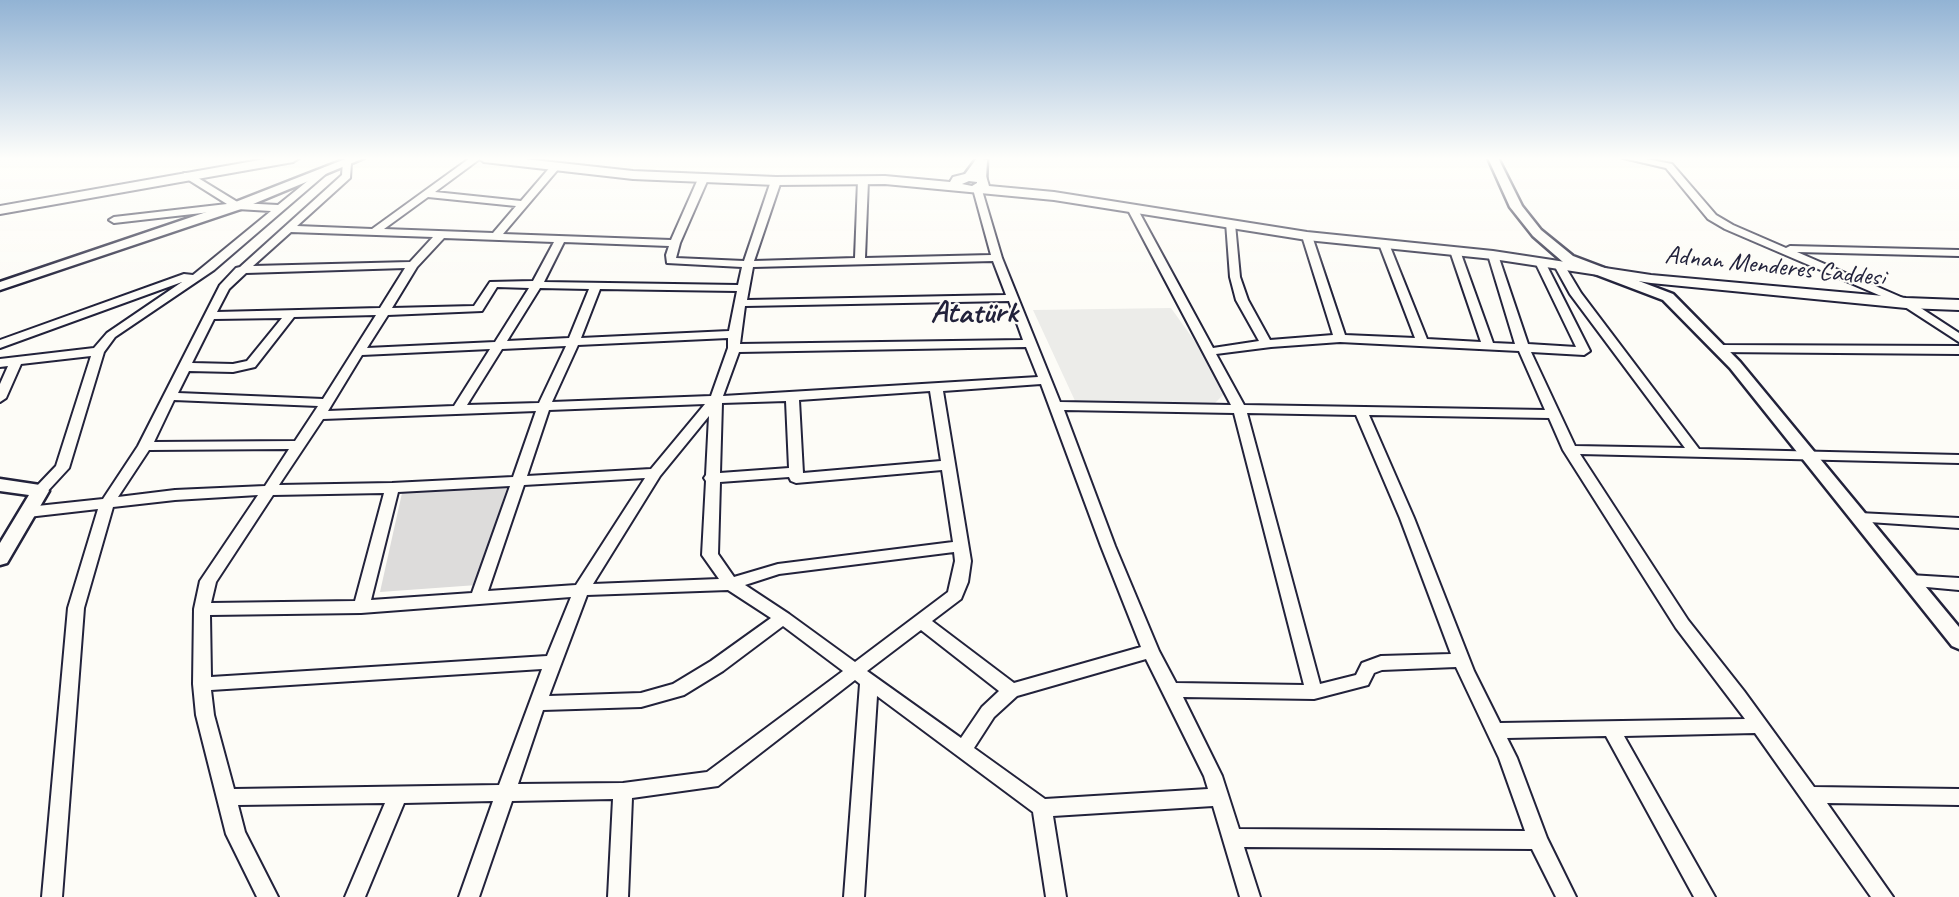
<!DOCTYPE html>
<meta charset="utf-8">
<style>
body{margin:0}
canvas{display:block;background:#fdfcf7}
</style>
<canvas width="1959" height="897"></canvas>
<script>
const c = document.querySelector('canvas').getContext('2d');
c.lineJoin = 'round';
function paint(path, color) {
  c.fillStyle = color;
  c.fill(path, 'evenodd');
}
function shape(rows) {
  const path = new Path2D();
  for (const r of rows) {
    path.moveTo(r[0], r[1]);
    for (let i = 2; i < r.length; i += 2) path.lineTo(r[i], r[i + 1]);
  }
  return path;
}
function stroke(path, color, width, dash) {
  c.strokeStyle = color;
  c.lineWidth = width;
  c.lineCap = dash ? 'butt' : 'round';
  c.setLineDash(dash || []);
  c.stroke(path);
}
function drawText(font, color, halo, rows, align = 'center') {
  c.font = font + ' Caveat,sans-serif';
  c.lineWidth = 4.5;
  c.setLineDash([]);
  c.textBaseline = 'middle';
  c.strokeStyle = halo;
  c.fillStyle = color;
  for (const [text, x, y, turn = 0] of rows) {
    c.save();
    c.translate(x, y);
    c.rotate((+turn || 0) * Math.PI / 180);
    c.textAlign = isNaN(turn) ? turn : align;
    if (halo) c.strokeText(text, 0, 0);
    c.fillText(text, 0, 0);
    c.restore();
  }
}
const built = shape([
 [1171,308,1229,389,1215,403,1076,403,1033,310]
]);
const green = shape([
 [507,487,477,585,380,592,402,493]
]);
const minor = shape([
 [470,158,481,158,435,192,521,201,552,165,560,167,503,234,671,240,698,179,706,177,708,179,680,243,676,258,744,261,771,181,776,178,781,181,754,261,855,258,858,180,863,177,868,180,865,258,991,255,973,189,981,187,1002,258,1060,402,1231,405,1128,210,1130,208,1138,210,1213,348,1259,341,1236,300,1230,277,1226,222,1234,222,1235,224,1240,277,1248,300,1270,340,1333,335,1302,236,1307,233,1312,236,1345,335,1415,338,1379,244,1384,241,1389,244,1427,339,1481,342,1450,251,1455,248,1460,251,1493,343,1515,344,1488,255,1493,252,1498,255,1528,344,1576,347,1535,262,1540,259,1545,262,1590,351,1584,355,1531,352,1575,446,1685,448,1570,294,1554,265,1555,263,1563,263,1581,293,1699,449,1959,455,1959,463,1580,454,1688,620,1744,691,1814,787,1959,789,1959,805,1827,803,1893,897,1871,897,1755,733,1624,736,1715,897,1694,897,1606,736,1507,738,1517,758,1547,838,1576,897,1556,897,1532,849,1244,847,1260,897,1240,897,1213,806,1053,816,1066,897,1046,897,1033,812,877,696,864,897,844,897,860,684,855,680,718,786,632,798,628,897,608,897,613,799,512,801,479,897,459,897,493,801,404,803,365,897,345,897,385,803,238,805,245,832,278,897,257,897,226,834,196,715,193,684,194,609,200,581,258,495,175,500,113,507,84,608,62,897,42,897,68,608,98,509,28,517,21,512,28,507,103,499,138,446,220,285,236,268,240,267,342,175,343,161,351,163,350,178,297,226,372,229,470,158],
 [428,197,516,206,493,233,384,229,428,197],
 [291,232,433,237,410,262,253,266,291,232],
 [444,238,554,242,533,281,490,282,474,306,392,308,417,267,444,238],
 [564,242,669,246,666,255,667,263,742,267,738,285,544,282,564,242],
 [993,261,1006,295,747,300,753,267,993,261],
 [405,268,380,308,217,312,229,289,246,273,405,268],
 [497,287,529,288,495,342,367,348,388,315,482,311,497,287],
 [540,288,589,289,569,338,507,341,540,288],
 [600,289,737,291,729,331,581,338,600,289],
 [1009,301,1023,340,740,344,745,306,1009,301],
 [376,315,323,399,178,393,189,371,233,372,255,367,294,317,376,315],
 [282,318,247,361,233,364,192,363,214,319,282,318],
 [728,338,728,348,711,396,552,402,578,345,728,338],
 [1340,342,1519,351,1545,410,1244,405,1216,354,1271,347,1340,342],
 [566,346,539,403,467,405,502,349,566,346],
 [1026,347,1038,377,723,396,739,352,1026,347],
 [490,349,454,406,328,411,362,355,490,349],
 [1041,384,1101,546,1141,647,1014,683,932,621,961,599,968,582,971,561,943,391,1041,384],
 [930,391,941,461,803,473,799,400,930,391],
 [174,400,318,406,295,441,154,442,174,400],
 [786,401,789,468,720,473,722,403,786,401],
 [705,404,651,469,527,476,549,410,705,404],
 [1064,410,1234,413,1304,685,1176,683,1159,651,1115,546,1064,410],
 [536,411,513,477,392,483,279,485,323,419,536,411],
 [1247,413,1356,415,1400,518,1451,654,1381,656,1362,663,1356,675,1320,684,1247,413],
 [1369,415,1549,418,1563,450,1676,628,1745,719,1500,723,1474,671,1414,518,1369,415],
 [709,416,706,475,704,478,706,481,702,555,719,579,593,584,660,476,709,416],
 [289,449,265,486,175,490,118,497,149,450,289,449],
 [942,470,953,542,778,564,734,577,718,554,720,482,789,477,791,481,796,483,942,470],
 [645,478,576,585,488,591,524,485,645,478],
 [510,486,472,593,371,600,398,492,510,486],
 [384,493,355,601,211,603,216,582,273,495,384,493],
 [954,552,955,561,948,592,855,662,789,614,745,585,779,574,954,552],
 [728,590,771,618,711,661,673,684,641,693,549,696,587,595,728,590],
 [571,597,547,656,211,677,210,615,361,613,571,597],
 [783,626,843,671,707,772,623,783,518,784,543,710,641,707,684,695,723,671,783,626],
 [921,630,999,691,982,707,961,738,867,671,921,630],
 [1146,659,1204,776,1208,789,1045,799,974,748,994,717,1017,696,1146,659],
 [1456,667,1499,758,1525,831,1239,829,1222,776,1183,697,1314,699,1368,685,1374,673,1382,670,1456,667],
 [542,669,499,785,234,789,214,715,211,690,542,669],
 [1623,158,1641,158,1672,164,1716,215,1733,225,1786,248,1790,246,1959,250,1959,256,1797,252,1910,301,1959,333,1959,342,1902,305,1725,229,1708,219,1666,168,1623,158],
 [325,167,328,168,328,172,214,270,115,337,104,352,69,468,45,494,35,494,33,491,35,488,56,466,91,356,21,364,6,398,0,402,0,384,8,366,0,367,0,359,94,348,107,333,182,282,0,348,0,340,184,274,193,275,271,211,237,209,114,223,109,220,114,217,227,204,184,177,184,173,190,173,239,203,278,205,325,167],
 [1720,345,1959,346,1959,354,1716,352,1714,349,1716,346,1720,345],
 [1859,513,1959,518,1959,528,1854,521,1852,518,1854,515,1859,513],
 [1910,575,1959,578,1959,590,1905,585,1902,581,1905,577,1910,575]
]);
const tertiary = shape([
 [348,158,364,158,241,209,0,290,0,282,233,203,348,158],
 [977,158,987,160,986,181,978,181,976,175,969,180,963,177,977,158],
 [1488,158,1498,158,1522,206,1541,230,1573,256,1673,294,1740,362,1959,627,1959,649,1952,646,1730,368,1663,300,1563,262,1533,236,1510,207,1488,158],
 [0,479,40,485,46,487,49,491,7,563,0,565,0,543,29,495,0,491,0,479]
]);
const secondary = shape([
 [271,158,299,158,293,162,0,214,0,206,271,158],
 [478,158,515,158,633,171,776,177,885,176,950,182,953,177,969,173,986,176,989,186,1054,192,1307,232,1493,251,1651,275,1906,298,1959,300,1959,310,1906,308,1651,283,1493,259,1307,240,1054,200,885,184,776,185,633,179,484,162,478,158],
 [969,181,977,182,977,183,972,186,962,184,969,181]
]);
const streetNames = [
 ["Adnan Menderes Caddesi",1775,267,6]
];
const districtNames = [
 ["Atatürk",974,314]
];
paint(built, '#ecece9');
paint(green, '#dddcdb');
stroke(minor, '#22223b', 4);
stroke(tertiary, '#22223b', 5);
stroke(secondary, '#22223b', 4);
paint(minor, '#fdfcf7');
paint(tertiary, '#fdfcf7');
paint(secondary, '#fdfcf7');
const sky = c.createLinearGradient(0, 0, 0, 283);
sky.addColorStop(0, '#92b3d4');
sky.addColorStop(0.56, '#fefefb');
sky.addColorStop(1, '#fefefb00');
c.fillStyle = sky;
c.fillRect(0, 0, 1959, 283);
drawText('26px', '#22223b', '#fdfcf7', streetNames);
drawText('bold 32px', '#22223b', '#fdfcf7', districtNames);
</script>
